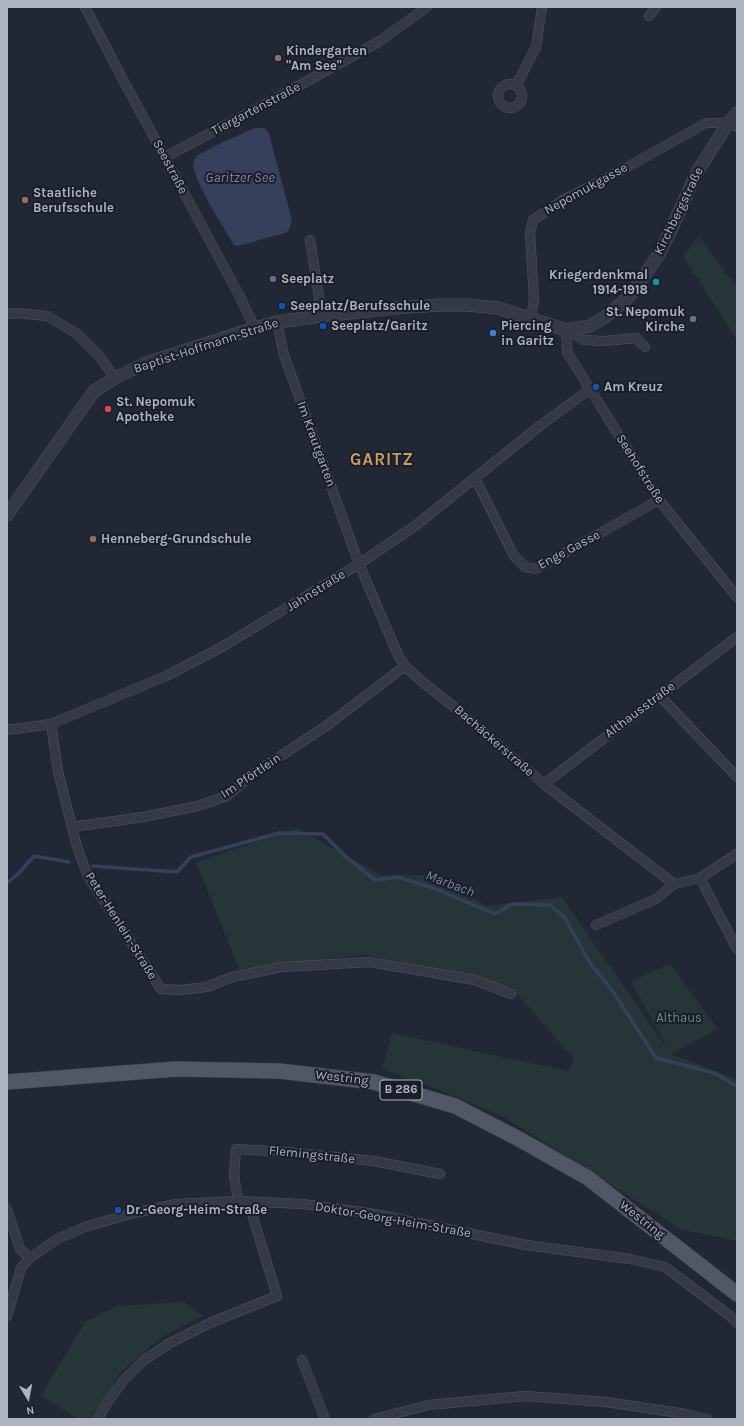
<!DOCTYPE html>
<meta charset="utf-8">
<style>
body{margin:0}
#map{position:relative;width:744px;height:1426px;overflow:hidden;background:#212734;font-family:Karla,sans-serif}
canvas{display:block}
.frame{position:absolute;inset:0;border:8px solid #aeb3c2;pointer-events:none}
.north{position:absolute;left:8px;top:1378px;width:40px;height:40px;-webkit-text-stroke:3px #1a1e29;paint-order:stroke;rotate:170deg;font-size:11px;font-weight:700;line-height:16px;text-align:center;color:#aeb3c2}
.north::after{content:'';display:block;margin:auto;width:14px;height:18px;background:#aeb3c2;clip-path:polygon(50% 0,100% 100%,50% 72%,0 100%)}
</style>
<div id="map">
<canvas width="744" height="1426"></canvas>
<div class="frame"></div>
<div class="north">N</div>
</div>
<script>
const c = document.querySelector('canvas').getContext('2d');
c.lineJoin = 'round';
function paint(path, color) {
  c.fillStyle = color;
  c.fill(path, 'evenodd');
}
function shape(rows) {
  const path = new Path2D();
  for (const r of rows) {
    if (r.length === 3) {
      path.moveTo(r[0] + r[2], r[1]);
      path.arc(r[0], r[1], r[2], 0, 2 * Math.PI);
      continue;
    }
    path.moveTo(r[0], r[1]);
    for (let i = 2; i < r.length; i += 2) path.lineTo(r[i], r[i + 1]);
  }
  return path;
}
function stroke(path, color, width, dash) {
  c.strokeStyle = color;
  c.lineWidth = width;
  c.lineCap = dash ? 'butt' : 'round';
  c.setLineDash(dash || []);
  c.stroke(path);
}
function drawText(font, color, halo, rows, align = 'center') {
  c.font = font + ' Karla,sans-serif';
  c.lineWidth = 4;
  c.setLineDash([]);
  c.textBaseline = 'middle';
  c.strokeStyle = halo;
  c.fillStyle = color;
  for (const [text, x, y, turn = 0] of rows) {
    c.save();
    c.translate(x, y);
    c.rotate((+turn || 0) * Math.PI / 180);
    c.textAlign = isNaN(turn) ? turn : align;
    if (halo) c.strokeText(text, 0, 0);
    c.fillText(text, 0, 0);
    c.restore();
  }
}
const green = shape([
 [699,236,734,284,737,283,737,340,683,256],
 [297,828,381,875,435,875,486,906,562,897,668,1050,631,981,670,964,718,1029,671,1054,737,1079,737,1241,682,1230,506,1118,431,1087,382,1069,392,1033,568,1071,574,1059,512,988,475,978,367,955,239,969,196,862],
 [184,1302,203,1316,162,1337,120,1373,91,1419,78,1419,41,1396,85,1322,117,1306]
]);
const water = shape([
 [255,128,265,128,269,134,292,220,289,230,285,233,238,246,234,245,210,205,197,179,193,166,194,160,198,155,221,143]
]);
const stream = shape([
 [93,866,177,872,191,857,279,833,323,834,345,856,375,880,398,877,436,889,495,914,512,904,550,905,565,918,590,963,614,993,656,1058,714,1073,737,1086],
 [7,883,19,873,34,856,69,862]
]);
const minor = shape([
 [85,7,121,76,239,295,255,328],
 [649,16,656,7],
 [510,96,12],
 [516,86,536,47,542,7],
 [165,157,271,101,380,41,427,7],
 [310,240,322,316],
 [7,314,16,313,47,316,76,333,99,356,115,378],
 [531,318,534,300,530,233,533,220,563,200,622,170,706,123,728,123,737,127],
 [277,322,284,355,359,564,398,655,405,666,419,679,454,707,544,784,674,884],
 [566,330,567,352,659,500,737,597],
 [566,330,584,340,604,341,636,338,645,347],
 [475,478,514,556,525,567,536,569,659,500],
 [659,695,737,777],
 [51,724,58,771,72,827,78,850,88,876,161,989,180,990,207,987,232,977,282,967,369,962,475,980,511,994],
 [7,730,51,724,166,676,222,647,359,564,415,526,541,425,590,389],
 [544,784,737,637],
 [72,827,143,817,198,806,227,796,252,775,329,724,405,666],
 [700,878,737,949],
 [596,925,656,899,674,884,700,878,737,854],
 [238,1201,234,1175,236,1149,287,1152,374,1161,440,1174],
 [7,1209,20,1249,30,1258],
 [7,1316,21,1268,30,1258,57,1239,85,1227,130,1214,176,1204,238,1201,303,1204,375,1214,526,1245,630,1259,665,1267,730,1316,737,1323],
 [302,1360,325,1419],
 [98,1419,107,1403,123,1381,143,1361,170,1343,210,1323,277,1296,248,1201],
 [374,1419,429,1405,525,1396,606,1402,686,1414,707,1419]
]);
const tertiary = shape([
 [7,515,94,391,115,378,146,363,255,328,277,322,322,316,394,308,440,305,467,305,498,308,566,330,590,326,605,317,629,297,658,256,669,234,697,172,728,123,737,113]
]);
const primary = shape([
 [7,1082,176,1069,279,1071,374,1082,455,1106,519,1139,588,1178,737,1294]
]);
const markers = [
 [278,58,4,"#8d6e63"],
 [25,200,4,"#8d6e63"],
 [273,279,4,"#5c6f8a"],
 [656,282,4,"#0f9aa8"],
 [282,306,4,"#1a4fb4"],
 [693,319,4,"#6b7280"],
 [323,326,4,"#1a4fb4"],
 [493,333,4,"#3f7fe0"],
 [596,387,4,"#1a4fb4"],
 [108,409,4,"#e0444e"],
 [93,539,4,"#8d6e63"],
 [118,1210,4,"#1a4fb4"]
];
const shields = [
 [401,1090,42]
];
const shieldNames = [
 ["B 286",401,1090]
];
const poiNames = [
 ["Kindergarten",286,51],
 ["\"Am See\"",286,66],
 ["Staatliche",33,193],
 ["Berufsschule",33,208],
 ["Kriegerdenkmal",648,275,"right"],
 ["1914-1918",648,290,"right"],
 ["Seeplatz",281,279],
 ["Seeplatz/Berufsschule",290,306],
 ["St. Nepomuk",685,312,"right"],
 ["Kirche",685,327,"right"],
 ["Seeplatz/Garitz",331,326],
 ["Piercing",501,326],
 ["in Garitz",501,341],
 ["Am Kreuz",604,387],
 ["St. Nepomuk",116,402],
 ["Apotheke",116,417],
 ["Henneberg-Grundschule",101,539],
 ["Dr.-Georg-Heim-Straße",126,1210]
];
const streetNames = [
 ["Tiergartenstraße",256,109,-28],
 ["Seestraße",170,167,62],
 ["Nepomukgasse",586,189,-29],
 ["Kirchbergstraße",679,211,-64],
 ["Baptist-Hoffmann-Straße",206,346,-18],
 ["Im Krautgarten",316,444,70],
 ["Seehofstraße",640,469,58],
 ["Enge Gasse",569,550,-28],
 ["Jahnstraße",316,591,-32],
 ["Althausstraße",640,710,-37],
 ["Bachäckerstraße",494,741,41],
 ["Im Pförtlein",251,776,-34],
 ["Peter-Henlein-Straße",121,926,58],
 ["Westring",342,1078,7],
 ["Flemingstraße",312,1155,6],
 ["Doktor-Georg-Heim-Straße",393,1220,10],
 ["Westring",642,1220,38]
];
const parkNames = [
 ["Althaus",679,1018]
];
const waterNames = [
 ["Garitzer See",240,178],
 ["Marbach",450,884,21]
];
const districtNames = [
 ["GARITZ",382,460]
];
paint(green, '#263538');
paint(water, '#36405a');
stroke(stream, '#36405a', 3.5);
stroke(minor, '#525663', 10);
stroke(tertiary, '#525663', 13);
stroke(primary, '#3e424f', 16);
stroke(minor, '#343945', 9);
stroke(tertiary, '#343945', 12);
stroke(primary, '#525765', 15);
for (const [x, y, r, color] of markers) {
  const dot = new Path2D();
  dot.arc(x, y, r, 0, 2 * Math.PI);
  c.fillStyle = color;
  c.fill(dot);
  stroke(dot, '#1a1e29', 1.5);
}
for (const [x, y, w] of shields) {
  const box = new Path2D();
  box.roundRect(x - w / 2, y - 10, w, 20, 3);
  c.fillStyle = '#1a1e29';
  c.fill(box);
  stroke(box, '#aeb3c2', 1);
}
drawText('bold 12px', '#aeb3c2', null, shieldNames);
drawText('bold 13px', '#aeb3c2', '#1a1e29', poiNames, 'left');
drawText('13px', '#aeb3c2', '#1a1e29', streetNames);
drawText('13px', '#689077', '#1a1e29', parkNames);
drawText('italic 14px', '#7986a9', '#1a1e29', waterNames);
c.letterSpacing = '1px';
drawText('bold 17px', '#c99d62', '#1a1e29', districtNames);
c.letterSpacing = '0px';
</script>
